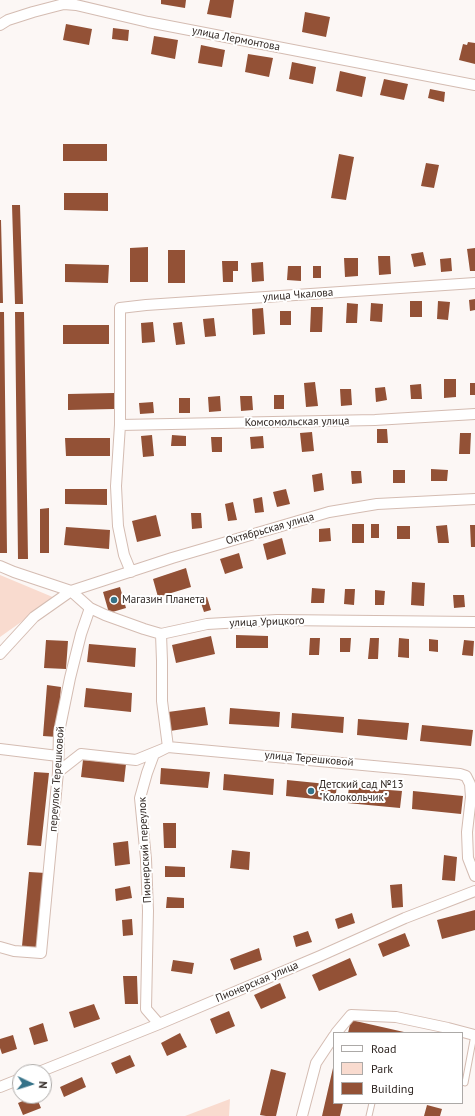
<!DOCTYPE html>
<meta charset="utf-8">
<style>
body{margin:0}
#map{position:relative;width:475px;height:1116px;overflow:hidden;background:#fcf7f5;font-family:"PT Sans",sans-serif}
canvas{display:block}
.legend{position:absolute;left:333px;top:1032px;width:130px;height:72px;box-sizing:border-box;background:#fff;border:1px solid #aca9a7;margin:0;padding:5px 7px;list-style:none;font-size:12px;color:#302723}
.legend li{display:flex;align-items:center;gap:8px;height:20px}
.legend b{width:20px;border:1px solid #aca9a7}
.north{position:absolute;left:12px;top:1064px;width:40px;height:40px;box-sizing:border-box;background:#fff;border:1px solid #aca9a7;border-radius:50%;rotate:94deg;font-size:11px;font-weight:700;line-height:16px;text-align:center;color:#302723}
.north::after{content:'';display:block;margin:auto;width:14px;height:18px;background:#357288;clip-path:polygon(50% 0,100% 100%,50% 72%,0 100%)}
</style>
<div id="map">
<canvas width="475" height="1116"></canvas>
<ul class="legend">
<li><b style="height:5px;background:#fff"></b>Road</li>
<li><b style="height:11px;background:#f9dbcf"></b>Park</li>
<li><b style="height:11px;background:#935136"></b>Building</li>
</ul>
<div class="north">N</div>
</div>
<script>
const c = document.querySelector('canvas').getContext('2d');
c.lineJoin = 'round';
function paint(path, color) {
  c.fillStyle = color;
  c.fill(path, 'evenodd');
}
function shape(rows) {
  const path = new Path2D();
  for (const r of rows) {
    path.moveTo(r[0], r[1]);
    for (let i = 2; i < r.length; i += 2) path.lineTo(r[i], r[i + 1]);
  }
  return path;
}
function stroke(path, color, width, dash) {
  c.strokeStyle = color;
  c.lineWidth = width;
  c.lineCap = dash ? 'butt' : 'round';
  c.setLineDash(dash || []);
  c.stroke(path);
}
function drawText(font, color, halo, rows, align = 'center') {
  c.font = font + ' "PT Sans",sans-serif';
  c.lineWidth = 4;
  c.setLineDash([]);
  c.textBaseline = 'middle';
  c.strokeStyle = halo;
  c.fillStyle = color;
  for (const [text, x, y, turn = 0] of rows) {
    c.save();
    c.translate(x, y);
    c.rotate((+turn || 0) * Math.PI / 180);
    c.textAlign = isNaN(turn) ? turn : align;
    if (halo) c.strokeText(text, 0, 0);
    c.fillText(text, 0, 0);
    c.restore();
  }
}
const green = shape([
 [0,575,55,598,0,637],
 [230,1099,229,1116,185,1116]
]);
const building = shape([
 [161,0,186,0,185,8,161,4],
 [210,0,234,0,231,18,207,14],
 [305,12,330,17,326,37,302,32],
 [66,24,92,29,89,45,63,40],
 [113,28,129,30,128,41,112,39],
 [154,36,178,40,175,59,151,54],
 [468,42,475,43,475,64,459,60,463,44,467,45],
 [201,45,225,50,222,67,198,63],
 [248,54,273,58,269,77,245,72],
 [292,62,316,67,313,84,289,79],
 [340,71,366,77,362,97,336,91],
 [384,79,408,84,404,100,380,95],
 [430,89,445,92,444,102,428,98],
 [63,144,107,144,107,161,63,161],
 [339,154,354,157,346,200,331,198],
 [426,163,439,165,434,188,421,186],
 [64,193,108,193,108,211,64,210],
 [12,205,20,205,23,304,15,304],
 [0,220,1,220,3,303,0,303],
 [148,247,148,282,130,282,130,248],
 [475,248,475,271,470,271,467,249],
 [168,250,185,250,185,283,168,283],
 [423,252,426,265,414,267,411,254],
 [378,256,390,256,391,274,379,275],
 [344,258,358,258,358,276,345,277],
 [451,258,452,271,441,272,440,259],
 [222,261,238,261,238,271,233,271,233,282,223,282],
 [263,262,264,281,252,282,251,263],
 [65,264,109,265,108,283,65,282],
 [288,266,301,266,301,281,287,280],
 [313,266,321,266,321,278,313,278],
 [475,299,475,310,470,311,469,300],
 [410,301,422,301,422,317,410,317],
 [438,301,450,302,448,320,437,319],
 [347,303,358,304,357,323,346,323],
 [371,303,383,304,382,322,370,321],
 [311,307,323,307,322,332,310,332],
 [263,308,265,334,253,335,252,309],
 [280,311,291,311,291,325,280,325],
 [0,312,4,312,7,553,0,553],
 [15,312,24,312,28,559,18,559],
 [214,318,216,336,205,337,203,319],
 [153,322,155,342,142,343,141,323],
 [182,322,185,344,176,345,173,323],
 [63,325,109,325,109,344,63,344],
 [444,379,456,379,456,397,444,398],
 [315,382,318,406,306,407,304,383],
 [470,383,475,383,475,395,470,395],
 [421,384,422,399,411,399,410,385],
 [385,387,387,400,376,402,375,388],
 [340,389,351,389,352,405,341,406],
 [114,393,114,409,68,410,68,394],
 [274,395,284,395,284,409,274,409],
 [220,396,221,411,209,412,208,397],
 [240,396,252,396,253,410,241,411],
 [179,398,190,398,190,413,179,413],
 [153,402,154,413,140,414,139,403],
 [377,429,387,429,388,443,377,443],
 [312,432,314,451,302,452,300,433],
 [460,433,471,433,470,454,459,454],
 [152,435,154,456,143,457,141,436],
 [172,435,186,436,186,446,171,446],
 [263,436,264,448,251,449,250,437],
 [211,437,222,437,222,452,212,452],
 [65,438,110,438,110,456,66,456],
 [431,469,448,470,447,481,431,481],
 [393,470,405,470,405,483,393,483],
 [351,471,361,471,362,483,352,484],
 [322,473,324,490,314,492,312,475],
 [65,489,107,489,107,505,65,504],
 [286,489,290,504,277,507,273,492],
 [262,497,264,512,255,513,253,499],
 [233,502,237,520,228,521,225,504],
 [49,508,49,553,40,553,40,509],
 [191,513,201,513,202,528,192,529],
 [156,515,161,536,137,542,132,521],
 [352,524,364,524,364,543,352,543],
 [371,524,379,524,379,538,371,538],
 [447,525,449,543,438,543,436,526],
 [470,525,475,525,475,547,471,547],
 [397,526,410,526,410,539,397,539],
 [66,527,110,530,109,549,64,545],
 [330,528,331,541,319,542,319,529],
 [282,538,286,554,267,560,263,544],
 [239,553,243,568,225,574,220,559],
 [186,568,191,587,158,597,153,579],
 [412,582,425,583,424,606,411,605],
 [120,587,126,608,109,613,103,592],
 [312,588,325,589,324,603,311,603],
 [345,589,355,589,354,605,344,604],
 [375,590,385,591,384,605,375,605],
 [453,595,464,595,465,607,454,608],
 [207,597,211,610,204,612,200,600],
 [236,635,268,636,268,648,236,648],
 [211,636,215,654,176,663,172,645],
 [310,638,320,638,319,655,309,655],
 [340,638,351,638,350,652,340,652],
 [370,638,379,638,378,659,368,659],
 [399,638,409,639,409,658,398,657],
 [429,639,438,640,438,652,429,651],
 [46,640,68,641,66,669,44,668],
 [464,640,474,641,473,656,462,655],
 [89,644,136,648,135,667,87,662],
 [47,685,61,687,57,737,43,736],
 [86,688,132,693,131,712,84,707],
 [205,707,208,725,170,731,168,712],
 [230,708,280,712,279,727,229,724],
 [292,713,344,717,343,733,291,728],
 [358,719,409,723,407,740,357,735],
 [422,725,473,730,471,746,420,741],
 [83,760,126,764,124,782,81,777],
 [161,768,210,772,208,788,160,784],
 [34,772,49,773,41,846,27,845],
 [224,774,274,779,273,795,223,790],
 [287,780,337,785,335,801,286,796],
 [349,787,402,791,400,808,347,803],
 [413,791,463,796,461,814,412,809],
 [163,823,176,823,176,848,164,848],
 [128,841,130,864,115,866,113,843],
 [232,850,250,852,249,870,230,868],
 [444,855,457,857,455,881,442,880],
 [165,866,185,867,185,877,165,877],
 [29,872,46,873,38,948,22,946],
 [402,884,403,907,392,908,390,885],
 [130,886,132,898,116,901,115,889],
 [167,897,184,898,184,908,166,908],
 [475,910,475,930,442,939,437,920],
 [352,913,355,923,338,929,335,919],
 [132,919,133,935,123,936,122,920],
 [308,931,312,942,296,947,293,936],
 [405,933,410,946,383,957,378,944],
 [259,948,262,960,234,970,230,959],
 [350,958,357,975,319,991,312,975],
 [173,960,194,963,192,974,171,971],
 [123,976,137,976,138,1004,125,1004],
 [280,983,286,998,261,1009,254,995],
 [94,1004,100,1019,74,1028,69,1012],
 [229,1011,235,1026,216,1034,210,1019],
 [351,1020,404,1032,404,1033,348,1033],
 [43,1023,48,1041,34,1045,29,1028],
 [180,1033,187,1047,167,1056,161,1043],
 [13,1035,17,1049,2,1054,0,1048,0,1039],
 [130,1055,135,1066,116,1074,111,1063],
 [333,1068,334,1103,343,1103,340,1116,322,1116],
 [271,1069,286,1073,276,1116,266,1116,260,1115],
 [82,1077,86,1087,64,1097,60,1087],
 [35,1096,36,1096,41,1108,23,1115,18,1103],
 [427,1105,442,1109,440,1116,424,1116]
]);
const service = shape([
 [462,1082,465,1083,474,1035],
 [369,1116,372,1103]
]);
const minor = shape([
 [0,25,8,20,33,12,56,6,64,4,76,5,148,22,475,85],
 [120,425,375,420,475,414],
 [0,566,14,572,71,591,90,608,105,615,144,629,161,634,207,624,277,620,475,622],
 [131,572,124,555,118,526,116,486,120,425,120,308,146,305,475,283],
 [0,654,34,617,71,591,172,558,329,512,377,504,475,499],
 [0,749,58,756],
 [58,772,81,754,136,760,168,747,460,774,466,776,470,784,471,797,467,832,468,858,475,876],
 [0,947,14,951,41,953,58,772,59,732,70,678,81,634,90,608],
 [159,1024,146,1009,148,911,146,859,140,798,147,773,154,754,168,747,162,701,162,661,161,634],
 [336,1033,351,1015,396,1017,448,1028,474,1035,475,1035],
 [39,1072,159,1024,320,956,405,918,475,891],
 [0,1087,20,1079],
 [302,1116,316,1063,334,1036]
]);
const markers = [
 [114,600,4,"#357288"],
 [311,791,4,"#357288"]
];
const streetNames = [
 ["улица Лермонтова",236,39,11],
 ["улица Чкалова",298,295,-4],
 ["Комсомольская улица",297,422,-1],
 ["Октябрьская улица",270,529,-16],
 ["улица Урицкого",267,622,-2],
 ["улица Терешковой",309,759,5],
 ["переулок Терешковой",57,779,-86],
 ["Пионерский переулок",145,850,-93],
 ["Пионерская улица",257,982,-23]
];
const poiNames = [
 ["Магазин Планета",122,600],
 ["Детский сад №13",319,785],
 ["\"Колокольчик\"",319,798]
];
paint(green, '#f9dbcf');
paint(building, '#935136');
stroke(service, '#d4bcb2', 7);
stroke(minor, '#d4bcb2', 12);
stroke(service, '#fff', 5);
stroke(minor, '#fff', 10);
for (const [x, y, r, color] of markers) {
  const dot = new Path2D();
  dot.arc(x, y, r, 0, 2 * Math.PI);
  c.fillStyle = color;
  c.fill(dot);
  stroke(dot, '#fff', 1.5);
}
drawText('11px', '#302723', '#fff', streetNames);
drawText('11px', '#302723', '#fff', poiNames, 'left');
</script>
